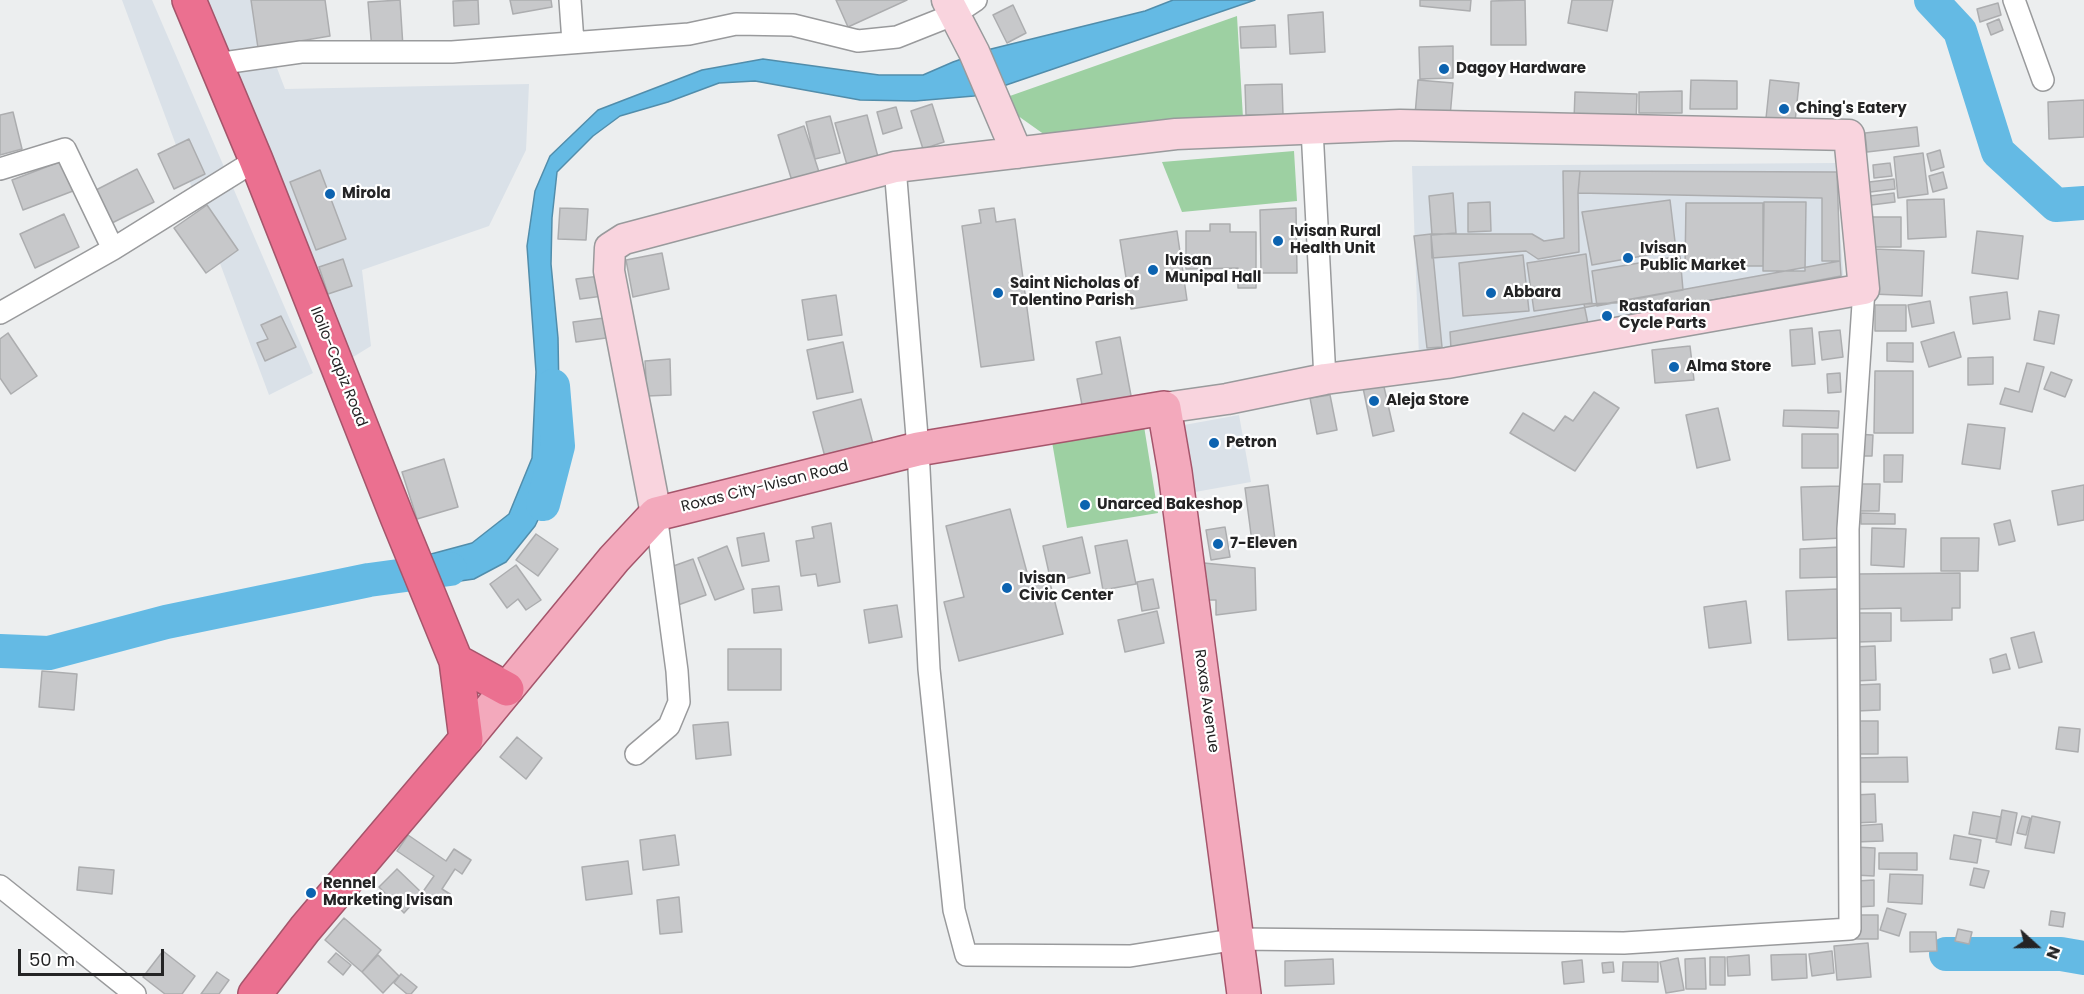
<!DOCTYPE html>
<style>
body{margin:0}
#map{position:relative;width:2084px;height:994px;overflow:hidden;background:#eceeef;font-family:Poppins,sans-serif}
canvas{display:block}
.north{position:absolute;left:2006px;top:916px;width:60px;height:60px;-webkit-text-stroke:4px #fff;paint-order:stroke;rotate:111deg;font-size:16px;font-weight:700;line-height:24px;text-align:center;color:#242425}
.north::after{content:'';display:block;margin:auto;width:21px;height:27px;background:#242425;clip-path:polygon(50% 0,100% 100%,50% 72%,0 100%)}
.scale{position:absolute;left:18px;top:949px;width:146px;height:27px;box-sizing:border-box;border:3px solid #242425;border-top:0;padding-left:8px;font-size:18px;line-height:21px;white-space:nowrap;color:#242425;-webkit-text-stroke:4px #fff;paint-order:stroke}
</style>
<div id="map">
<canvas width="2084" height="994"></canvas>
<div class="north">N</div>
<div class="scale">50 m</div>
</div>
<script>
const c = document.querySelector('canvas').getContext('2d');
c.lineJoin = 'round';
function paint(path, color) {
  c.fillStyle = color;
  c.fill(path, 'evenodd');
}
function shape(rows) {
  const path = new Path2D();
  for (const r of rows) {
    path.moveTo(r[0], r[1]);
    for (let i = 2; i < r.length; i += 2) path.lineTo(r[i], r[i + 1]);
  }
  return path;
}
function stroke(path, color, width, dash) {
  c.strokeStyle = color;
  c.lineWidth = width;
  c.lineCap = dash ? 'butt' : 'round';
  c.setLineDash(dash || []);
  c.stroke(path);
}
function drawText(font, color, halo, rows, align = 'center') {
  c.font = font + ' Poppins,sans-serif';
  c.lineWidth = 4.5;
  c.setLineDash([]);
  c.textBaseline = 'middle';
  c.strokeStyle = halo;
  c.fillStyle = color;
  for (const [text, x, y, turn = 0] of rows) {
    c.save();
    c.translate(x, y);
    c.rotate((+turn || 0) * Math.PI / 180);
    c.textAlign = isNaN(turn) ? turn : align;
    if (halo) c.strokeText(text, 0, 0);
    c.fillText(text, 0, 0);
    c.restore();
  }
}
const built = shape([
 [122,0,152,0,313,373,269,395],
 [204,0,251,0,285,89,529,84,526,150,489,226,362,270,371,346,345,362],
 [1835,163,1844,285,1419,357,1412,166],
 [1239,415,1251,482,1195,492,1184,425]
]);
const green = shape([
 [1237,16,1243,118,1045,135,1014,113,1007,97],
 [1294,151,1297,201,1182,212,1162,162],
 [1143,420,1158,513,1067,528,1051,436]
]);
const water = shape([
 [1173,0,1255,0,974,96,915,101,860,100,755,81,719,83,668,102,620,116,593,136,557,172,552,218,551,264,558,338,559,395,553,489,535,526,506,562,474,579,433,585,420,557,472,543,509,514,532,458,536,372,527,246,535,191,550,156,598,110,702,70,763,59,879,75,923,75,953,62,987,50,1145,11,1173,0]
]);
const river = shape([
 [1931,0,1960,31,1998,152,2056,205,2084,203],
 [543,504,558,446,553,386],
 [0,651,49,653,166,622,369,580,450,569],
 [1946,954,2061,954,2084,958]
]);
const building = shape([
 [251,0,325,0,330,36,258,48,251,0],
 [400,0,403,47,372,50,368,2,400,0],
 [478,0,479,24,454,26,453,1,478,0],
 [510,0,551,0,552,7,513,14,510,0],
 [836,0,907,0,848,27,836,0],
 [1420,0,1471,0,1470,11,1420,6,1420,0],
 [1525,0,1526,45,1491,45,1491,1,1525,0],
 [1572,0,1613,0,1607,31,1568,23,1572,0],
 [1998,3,2001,15,1980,22,1977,9,1998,3],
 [1013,5,1026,33,1007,43,993,15,1013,5],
 [1323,12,1325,52,1290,54,1288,15,1323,12],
 [1999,19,2003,30,1991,35,1987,24,1999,19],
 [1275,25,1276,47,1241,48,1240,27,1275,25],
 [1453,46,1453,78,1420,79,1419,47,1453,46],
 [1418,80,1453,83,1450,117,1415,115,1418,80],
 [1691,80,1737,81,1737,109,1690,109,1691,80],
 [1770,80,1799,83,1794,132,1765,128,1770,80],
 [1282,84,1283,115,1246,115,1245,85,1282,84],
 [1682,91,1682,113,1639,113,1639,92,1682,91],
 [1575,92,1637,94,1636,123,1574,120,1575,92],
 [2084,100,2084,137,2049,139,2048,102,2084,100],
 [932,104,944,142,923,149,911,111,932,104],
 [896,107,902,128,883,134,877,112,896,107],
 [13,112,22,149,0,155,0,115,13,112],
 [867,115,878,157,847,165,835,123,867,115],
 [830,116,840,153,815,159,806,122,830,116],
 [804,126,819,172,792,181,778,135,804,126],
 [1917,127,1919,146,1867,152,1865,133,1917,127],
 [189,139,205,174,174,189,158,154,189,139],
 [1940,150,1944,167,1931,171,1927,154,1940,150],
 [1923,153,1928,194,1898,198,1894,157,1923,153],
 [62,161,73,191,23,210,12,180,62,161],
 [1890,163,1892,176,1874,178,1873,165,1890,163],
 [137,169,154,202,112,223,96,190,137,169],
 [320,170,346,239,316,250,290,182,320,170],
 [1563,171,1580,171,1578,193,1579,252,1538,259,1526,251,1432,258,1431,234,1532,234,1544,241,1564,238,1563,171],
 [1580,171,1837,172,1840,261,1822,261,1822,198,1578,193,1580,171],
 [1943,172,1947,188,1933,192,1929,176,1943,172],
 [1894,179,1895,189,1862,193,1861,183,1894,179],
 [1453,193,1456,233,1432,235,1429,196,1453,193],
 [1894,193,1895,202,1863,206,1862,197,1894,193],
 [1944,199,1946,237,1908,239,1907,200,1944,199],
 [1670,200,1676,250,1592,265,1582,212,1670,200],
 [1490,202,1491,231,1468,232,1468,203,1490,202],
 [1764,202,1806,202,1805,271,1763,271,1764,202],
 [1686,203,1763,203,1763,266,1685,266,1686,203],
 [207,205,238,250,206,273,174,228,207,205],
 [560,208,588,209,586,240,558,239,560,208],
 [994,208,996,222,1015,219,1034,360,981,367,962,226,981,223,979,210,994,208],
 [1296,208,1297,273,1261,273,1260,210,1296,208],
 [64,214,79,247,35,268,20,234,64,214],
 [1868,217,1901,217,1901,247,1869,247,1868,217],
 [1210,224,1230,224,1230,232,1256,232,1256,288,1238,288,1238,268,1186,269,1186,231,1210,231,1210,224],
 [1177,231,1187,300,1131,309,1120,240,1177,231],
 [1977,231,2023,236,2018,279,1972,273,1977,231],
 [1431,234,1442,347,1427,348,1414,236,1431,234],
 [1874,249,1924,251,1922,296,1872,294,1874,249],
 [662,253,669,289,633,297,626,260,662,253],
 [1586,254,1592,303,1534,311,1527,263,1586,254],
 [1523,255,1529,311,1463,316,1459,263,1523,255],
 [1680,256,1683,290,1597,306,1592,271,1680,256],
 [343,259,352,286,328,294,319,267,343,259],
 [1840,261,1841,276,1451,349,1450,332,1840,261],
 [600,276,603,296,580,299,576,279,600,276],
 [2007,292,2010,319,1973,324,1970,297,2007,292],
 [836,295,842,335,808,340,802,300,836,295],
 [1930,301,1934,323,1912,327,1908,305,1930,301],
 [1643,302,1616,328,1589,329,1584,304,1643,302],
 [1875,305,1906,305,1906,331,1875,331,1875,305],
 [2039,311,2059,315,2054,344,2034,340,2039,311],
 [281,316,296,347,265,361,257,343,268,339,261,325,281,316],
 [604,318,606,338,576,342,573,322,604,318],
 [1812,328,1815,364,1792,366,1790,330,1812,328],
 [1840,330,1843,357,1822,360,1819,332,1840,330],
 [1954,332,1961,357,1929,367,1921,342,1954,332],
 [8,333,37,376,11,394,0,378,0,339,8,333],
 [1120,337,1132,401,1083,410,1077,379,1102,374,1096,342,1120,337],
 [843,342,853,392,817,399,807,350,843,342],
 [1887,343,1913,343,1913,362,1887,361,1887,343],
 [1690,346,1694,380,1655,383,1652,350,1690,346],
 [1993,357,1993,384,1968,385,1968,358,1993,357],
 [670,359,671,395,647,396,645,361,670,359],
 [2027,363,2044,367,2032,412,2000,404,2005,388,2019,392,2027,363],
 [1875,371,1913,371,1913,433,1874,433,1875,371],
 [2051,372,2072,380,2065,397,2044,389,2051,372],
 [1840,373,1841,392,1828,393,1827,374,1840,373],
 [1382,378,1394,431,1373,436,1362,383,1382,378],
 [1594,392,1619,408,1575,471,1510,433,1523,413,1554,431,1565,416,1573,421,1594,392],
 [1330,395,1337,430,1317,434,1310,398,1330,395],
 [861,399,873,444,825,457,813,412,861,399],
 [1718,408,1730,460,1697,468,1686,415,1718,408],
 [1784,410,1839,411,1838,428,1783,426,1784,410],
 [1968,424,2005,428,2000,469,1962,464,1968,424],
 [1802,434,1838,434,1838,468,1802,468,1802,434],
 [1854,434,1873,435,1872,456,1853,456,1854,434],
 [1884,455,1903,455,1902,482,1884,482,1884,455],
 [444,459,458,507,417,519,402,472,444,459],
 [1854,484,1880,484,1879,511,1854,511,1854,484],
 [1268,485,1275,539,1252,542,1245,488,1268,485],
 [2084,485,2084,520,2058,525,2052,491,2084,485],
 [1840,486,1842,538,1803,540,1801,487,1840,486],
 [1010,509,1029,580,1048,575,1063,634,959,661,944,602,964,597,946,526,1010,509],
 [1861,513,1895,514,1895,524,1861,524,1861,513],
 [2010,520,2015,541,1999,545,1994,524,2010,520],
 [831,523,840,582,818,586,816,574,801,576,796,541,814,538,812,527,831,523],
 [1225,527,1230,557,1211,560,1206,530,1225,527],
 [1872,528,1906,529,1904,567,1871,565,1872,528],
 [764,533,769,561,742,566,737,538,764,533],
 [536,534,558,549,538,576,516,560,536,534],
 [1082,537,1090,573,1051,582,1043,546,1082,537],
 [1941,538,1979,538,1978,571,1941,571,1941,538],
 [1127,540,1136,584,1103,590,1095,546,1127,540],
 [727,546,744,589,715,600,698,558,727,546],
 [1841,547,1841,577,1800,578,1800,549,1841,547],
 [693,559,706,595,678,605,665,569,693,559],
 [1204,563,1255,568,1256,610,1216,615,1216,600,1208,600,1204,563],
 [516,565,541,600,526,610,518,599,507,608,490,584,516,565],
 [1960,573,1960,608,1952,608,1952,620,1901,621,1901,608,1856,609,1856,574,1960,573],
 [1153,579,1159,608,1142,611,1137,582,1153,579],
 [779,586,782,610,754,613,752,589,779,586],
 [1838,589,1840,638,1788,640,1786,591,1838,589],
 [1746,601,1751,643,1709,648,1704,607,1746,601],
 [897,605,902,637,869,643,864,610,897,605],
 [1157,611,1164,643,1125,652,1118,620,1157,611],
 [1857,613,1891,613,1891,641,1857,642,1857,613],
 [2034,632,2042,662,2019,668,2011,638,2034,632],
 [1875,646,1876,680,1854,681,1854,647,1875,646],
 [728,649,781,649,781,690,728,690,728,649],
 [2006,654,2010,669,1993,673,1990,659,2006,654],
 [42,671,77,674,74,710,39,707,42,671],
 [1880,684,1880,710,1856,711,1856,685,1880,684],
 [1855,721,1878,721,1878,754,1855,754,1855,721],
 [728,722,731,755,696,759,693,725,728,722],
 [2059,727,2080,729,2078,752,2056,749,2059,727],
 [517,737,542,758,526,779,500,757,517,737],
 [1907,757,1908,782,1854,782,1853,758,1907,757],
 [1875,794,1876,822,1854,823,1854,795,1875,794],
 [2002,810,2017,813,2011,845,1996,842,2002,810],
 [1973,812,2001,817,1997,839,1969,834,1973,812],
 [2022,816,2030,818,2026,835,2017,833,2022,816],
 [2032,816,2060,822,2054,853,2025,848,2032,816],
 [1882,824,1883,841,1855,842,1854,826,1882,824],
 [408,835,446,861,454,849,471,860,462,874,455,869,442,889,450,894,442,906,422,893,434,876,397,851,408,835],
 [675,835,679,865,643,870,640,840,675,835],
 [1954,835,1981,840,1977,863,1950,859,1954,835],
 [1855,847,1875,848,1874,876,1854,875,1855,847],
 [1879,853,1917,853,1917,870,1879,869,1879,853],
 [628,861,632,894,586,900,582,867,628,861],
 [79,867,114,870,112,894,77,890,79,867],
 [1974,868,1989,871,1984,888,1970,885,1974,868],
 [397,869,422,893,404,913,379,887,397,869],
 [1890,874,1923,875,1922,904,1888,902,1890,874],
 [1874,880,1874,906,1857,907,1857,881,1874,880],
 [679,897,682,932,660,934,657,900,679,897],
 [1887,908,1906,914,1899,936,1880,930,1887,908],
 [2051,911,2065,913,2063,927,2049,925,2051,911],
 [1854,915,1878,915,1878,939,1854,939,1854,915],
 [344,918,381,950,362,972,325,940,344,918],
 [1958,929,1972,932,1969,944,1955,941,1958,929],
 [1910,932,1936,932,1937,951,1910,952,1910,932],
 [1868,943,1871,977,1837,980,1834,946,1868,943],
 [163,951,195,976,182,994,165,994,143,977,163,951],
 [1832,951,1834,973,1812,976,1809,954,1832,951],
 [336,953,351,965,343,975,328,962,336,953],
 [1806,954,1807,978,1772,980,1771,955,1806,954],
 [378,955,399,976,383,993,362,972,378,955],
 [1749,955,1750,975,1728,976,1727,957,1749,955],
 [1710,957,1725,957,1725,985,1710,985,1710,957],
 [1678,958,1684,990,1666,993,1660,962,1678,958],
 [1705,958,1706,989,1686,989,1685,959,1705,958],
 [1333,959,1334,984,1285,986,1285,961,1333,959],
 [1582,960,1584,982,1564,984,1562,962,1582,960],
 [1613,962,1614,972,1603,973,1602,963,1613,962],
 [1623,962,1658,962,1658,982,1622,981,1623,962],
 [217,972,229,980,219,994,201,994,217,972],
 [401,974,417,987,411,994,407,994,394,983,401,974]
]);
const street = shape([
 [570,0,573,42],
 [2014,0,2043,80],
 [216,64,301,52,452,52,689,34,736,24,793,25,858,41,897,37,955,14,976,0],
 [1312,129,1325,379],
 [895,167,918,449,929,669,954,910,966,955,1130,956,1238,939,1624,943,1850,929,1848,529,1864,289],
 [0,169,65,149,113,249],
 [0,313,113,249,256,160],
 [636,754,669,726,679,702,677,671,656,514],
 [0,886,135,994]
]);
const secondary = shape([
 [947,0,974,52,1017,153],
 [656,514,609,271,610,248,624,239,895,167,1176,134,1400,125,1849,135,1864,289,1447,363,1325,379,1227,399,1164,408]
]);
const primary = shape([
 [466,739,614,559,656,514,918,449,1164,408,1175,472,1244,994]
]);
const highway = shape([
 [189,0,256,160,397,517,456,661,466,739,305,929,255,994],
 [456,661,507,689]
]);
const markers = [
 [1444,69,6,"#0c63b0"],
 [1784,109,6,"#0c63b0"],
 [330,194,6,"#0c63b0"],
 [1278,241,6,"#0c63b0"],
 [1628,258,6,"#0c63b0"],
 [1153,270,6,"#0c63b0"],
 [998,293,6,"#0c63b0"],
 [1491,293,6,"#0c63b0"],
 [1607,316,6,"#0c63b0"],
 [1674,367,6,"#0c63b0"],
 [1374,401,6,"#0c63b0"],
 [1214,443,6,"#0c63b0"],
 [1085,505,6,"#0c63b0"],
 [1218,544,6,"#0c63b0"],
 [1007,588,6,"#0c63b0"],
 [311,893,6,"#0c63b0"]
];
const poiNames = [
 ["Dagoy Hardware",1456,69],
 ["Ching's Eatery",1796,109],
 ["Mirola",342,194],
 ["Ivisan Rural",1290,232],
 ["Health Unit",1290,249],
 ["Ivisan",1640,249],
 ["Public Market",1640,266],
 ["Ivisan",1165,261],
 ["Munipal Hall",1165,278],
 ["Saint Nicholas of",1010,284],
 ["Tolentino Parish",1010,301],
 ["Abbara",1503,293],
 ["Rastafarian",1619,307],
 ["Cycle Parts",1619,324],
 ["Alma Store",1686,367],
 ["Aleja Store",1386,401],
 ["Petron",1226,443],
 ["Unarced Bakeshop",1097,505],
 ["7-Eleven",1230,544],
 ["Ivisan",1019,579],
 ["Civic Center",1019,596],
 ["Rennel",323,884],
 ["Marketing Ivisan",323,901]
];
const streetNames = [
 ["Iloilo-Capiz Road",338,367,68],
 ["Roxas City-Ivisan Road",765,487,-14],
 ["Roxas Avenue",1206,701,82]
];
paint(built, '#dae1e8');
paint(green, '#9dd0a2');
paint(water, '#64bae4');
stroke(water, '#518dab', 1.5);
stroke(river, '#64bae4', 34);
paint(building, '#c7c8ca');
stroke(building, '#acadaf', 1.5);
stroke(street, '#999a9c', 24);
stroke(secondary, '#999a9c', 33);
stroke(primary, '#a5556b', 36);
stroke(highway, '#a5556b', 36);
stroke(street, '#fff', 21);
stroke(secondary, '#f9d4de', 30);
stroke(primary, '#f3a9bc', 33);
stroke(highway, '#eb7090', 33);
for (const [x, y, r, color] of markers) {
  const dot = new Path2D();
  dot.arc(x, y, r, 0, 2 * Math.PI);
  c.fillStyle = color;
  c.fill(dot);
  stroke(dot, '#fff', 2);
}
drawText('bold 15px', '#242425', '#fff', poiNames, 'left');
drawText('15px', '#242425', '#fff', streetNames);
</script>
